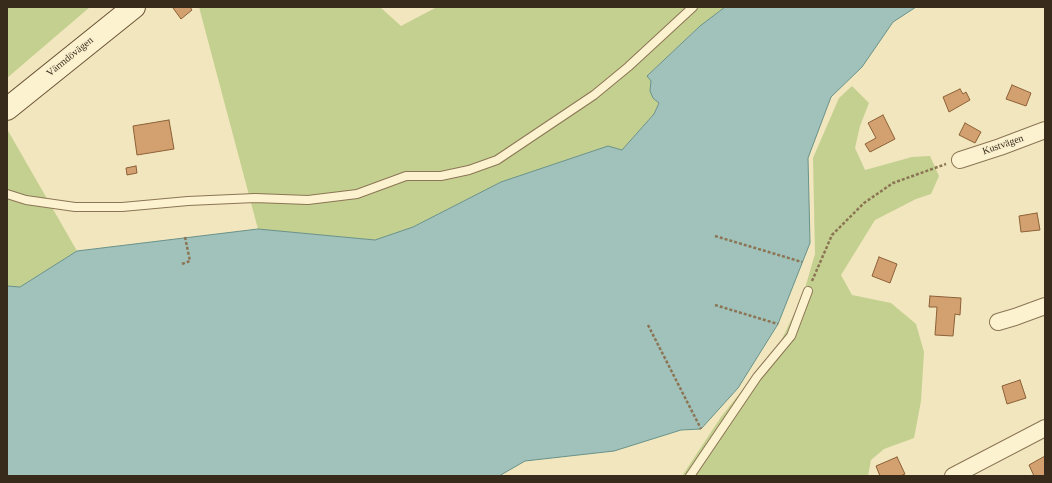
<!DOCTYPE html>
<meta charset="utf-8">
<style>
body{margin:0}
#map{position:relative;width:1052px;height:483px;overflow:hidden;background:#f1e6bd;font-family:Georgia,serif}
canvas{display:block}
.frame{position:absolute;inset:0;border:8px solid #392b1b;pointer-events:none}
</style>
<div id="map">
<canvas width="1052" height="483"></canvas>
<div class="frame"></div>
</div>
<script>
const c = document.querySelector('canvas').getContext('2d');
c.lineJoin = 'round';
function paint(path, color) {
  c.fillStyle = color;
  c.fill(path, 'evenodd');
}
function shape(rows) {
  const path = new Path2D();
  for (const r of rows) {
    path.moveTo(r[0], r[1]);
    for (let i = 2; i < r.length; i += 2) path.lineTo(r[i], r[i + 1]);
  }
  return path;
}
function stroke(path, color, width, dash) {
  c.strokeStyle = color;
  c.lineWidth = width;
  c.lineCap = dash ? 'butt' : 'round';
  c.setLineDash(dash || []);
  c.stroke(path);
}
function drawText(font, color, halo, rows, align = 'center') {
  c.font = font + ' Georgia,serif';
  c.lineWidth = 3;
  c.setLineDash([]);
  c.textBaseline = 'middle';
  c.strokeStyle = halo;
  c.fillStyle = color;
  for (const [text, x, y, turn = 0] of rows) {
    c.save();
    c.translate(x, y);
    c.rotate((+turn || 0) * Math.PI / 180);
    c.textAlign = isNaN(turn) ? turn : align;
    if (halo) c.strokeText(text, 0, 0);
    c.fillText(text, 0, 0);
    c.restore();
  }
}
const green = shape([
 [7,7,90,7,7,78],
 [199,7,380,7,401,26,437,7,725,7,700,26,647,76,651,81,650,91,653,98,659,102,654,114,622,150,608,146,501,182,413,227,375,240,258,229],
 [852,86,869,103,860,126,855,148,865,170,912,157,930,156,939,176,931,194,916,199,875,220,841,275,852,295,891,303,916,324,924,352,921,401,914,438,884,449,871,460,868,476,682,476,721,417,781,341,803,295,815,254,813,158,839,98],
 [7,129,77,251,20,287,7,286]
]);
const water = shape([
 [725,7,916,7,893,22,862,67,831,97,808,158,810,243,778,324,738,388,701,429,681,430,614,451,525,461,499,476,7,476,7,286,20,287,77,251,258,229,375,240,413,227,501,182,608,146,622,150,654,114,659,103,653,98,650,91,651,81,647,76,700,26,725,7]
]);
const building = shape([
 [174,7,190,7,192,10,181,19,173,8,174,7],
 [1012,85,1031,93,1026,106,1006,99,1012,85],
 [960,89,963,94,966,92,970,100,949,112,943,97,960,89],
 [883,115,895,139,870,152,865,144,876,138,868,123,883,115],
 [169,120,174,149,137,155,133,126,169,120],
 [965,123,981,132,975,143,959,135,965,123],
 [136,166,137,173,127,175,126,168,136,166],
 [1037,213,1040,230,1021,232,1019,216,1037,213],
 [879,257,897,264,890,283,872,276,879,257],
 [930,296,961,298,960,315,955,314,953,336,935,335,937,307,929,307,930,296],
 [1020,380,1026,398,1007,404,1002,386,1020,380],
 [1045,456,1045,476,1034,476,1029,465,1045,456],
 [897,457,905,474,900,476,880,476,876,466,897,457]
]);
const path = shape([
 [715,236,802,262],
 [182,264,190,261,185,237],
 [812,281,832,235,864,203,893,183,946,164],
 [715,305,778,324],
 [648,325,701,429]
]);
const service = shape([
 [7,194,26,200,75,207,122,207,188,201,255,198,308,200,357,194,406,176,441,176,469,170,497,160,594,95,628,67,693,7],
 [690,476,757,377,791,336,808,291]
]);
const minor = shape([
 [960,160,1000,147,1045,130],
 [998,322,1015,317,1045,306],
 [953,476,1045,428]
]);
const secondary = shape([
 [7,109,134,7]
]);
const streetNames = [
 ["Värmdövägen",70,57,-39],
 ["Kustvägen",1003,145,-19]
];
paint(green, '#c4d090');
paint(water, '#a1c2bb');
stroke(water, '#68918a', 1);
paint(building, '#d3a06f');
stroke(building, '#8c6038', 1);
stroke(service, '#8b7554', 10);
stroke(minor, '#8b7554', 18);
stroke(secondary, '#6c5638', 24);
stroke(path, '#8b7554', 2.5, [3, 2]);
stroke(service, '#fcf2d0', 8);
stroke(minor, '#fcf2d0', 16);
stroke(secondary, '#fcf2d0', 22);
drawText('10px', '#392b1b', '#f8efcd', streetNames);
</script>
